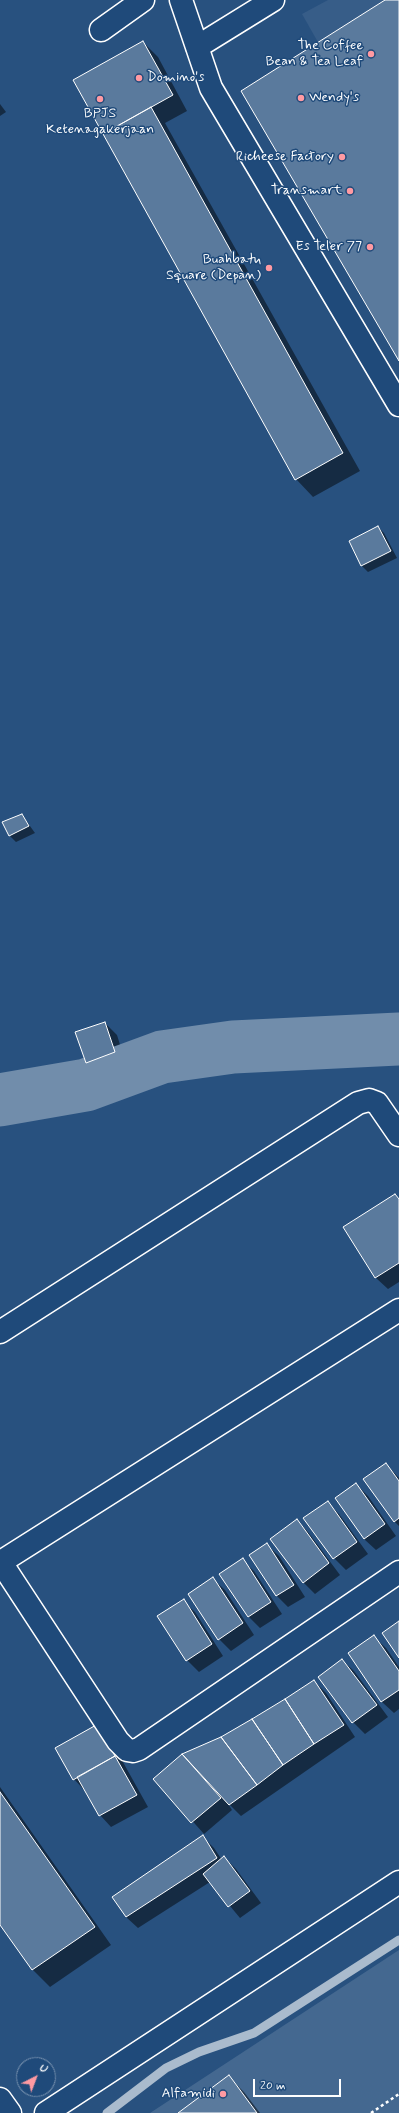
<!DOCTYPE html>
<style>
body{margin:0}
#map{position:relative;width:399px;height:2113px;overflow:hidden;background:#28517f;font-family:Mynerve,sans-serif}
canvas{display:block}
.north{position:absolute;left:16px;top:2057px;width:40px;height:40px;box-sizing:border-box;background:#1f4a7a;border:1px solid #7992af;border-radius:50%;rotate:42deg;font-size:11px;font-weight:700;line-height:16px;text-align:center;color:#fff}
.north::after{content:'';display:block;margin:auto;width:14px;height:18px;background:#ff9aa2;clip-path:polygon(50% 0,100% 100%,50% 72%,0 100%)}
.scale{position:absolute;left:253px;top:2079px;width:88px;height:18px;box-sizing:border-box;border:2px solid #fff;border-top:0;padding-left:5px;font-size:12px;line-height:14px;white-space:nowrap;color:#fff;-webkit-text-stroke:3px #1f4a7a;paint-order:stroke}
</style>
<div id="map">
<canvas width="399" height="2113"></canvas>
<div class="north">U</div>
<div class="scale">20 m</div>
</div>
<script>
const c = document.querySelector('canvas').getContext('2d');
c.lineJoin = 'round';
function paint(path, color) {
  c.fillStyle = color;
  c.fill(path, 'evenodd');
}
function shape(rows) {
  const path = new Path2D();
  for (const r of rows) {
    path.moveTo(r[0], r[1]);
    for (let i = 2; i < r.length; i += 2) path.lineTo(r[i], r[i + 1]);
  }
  return path;
}
function stroke(path, color, width, dash) {
  c.strokeStyle = color;
  c.lineWidth = width;
  c.lineCap = dash ? 'butt' : 'round';
  c.setLineDash(dash || []);
  c.stroke(path);
}
function drawText(font, color, halo, rows, align = 'center') {
  c.font = font + ' Mynerve,sans-serif';
  c.lineWidth = 3;
  c.setLineDash([]);
  c.textBaseline = 'middle';
  c.strokeStyle = halo;
  c.fillStyle = color;
  for (const [text, x, y, turn = 0] of rows) {
    c.save();
    c.translate(x, y);
    c.rotate((+turn || 0) * Math.PI / 180);
    c.textAlign = isNaN(turn) ? turn : align;
    if (halo) c.strokeText(text, 0, 0);
    c.fillText(text, 0, 0);
    c.restore();
  }
}
const built = shape([
 [328,0,399,0,399,185,302,14]
]);
const green = shape([
 [399,1950,399,2113,257,2113,229,2076,178,2113,150,2113]
]);
const shadow = shape([
 [143,42,158,57,187,111,165,123,360,471,313,497,296,479,74,80],
 [0,104,6,112,0,116],
 [378,527,384,533,397,558,368,572,362,566,350,542],
 [22,815,35,833,16,842,10,836,3,823],
 [105,1023,117,1035,126,1064,98,1074,87,1063],
 [395,1195,399,1199,399,1282,388,1289,376,1278,344,1228],
 [386,1464,399,1478,399,1526,394,1521],
 [356,1484,368,1496,396,1536,376,1550,364,1539],
 [327,1502,339,1514,368,1554,346,1570,334,1558,305,1518],
 [297,1520,308,1532,340,1575,315,1594,303,1582],
 [267,1545,279,1556,305,1597,288,1607,277,1596],
 [242,1560,254,1571,282,1614,260,1628,249,1617],
 [213,1579,225,1590,254,1635,231,1651,219,1639],
 [183,1601,195,1612,223,1656,199,1672,187,1660],
 [374,1637,386,1648,399,1667,399,1709,394,1713,382,1702,349,1654],
 [342,1660,354,1671,388,1717,365,1734,353,1722],
 [314,1681,326,1693,355,1737,241,1816,227,1802,232,1810,204,1834,155,1779,183,1755,221,1738],
 [109,1737,148,1807,111,1827,100,1815,85,1791,74,1779],
 [0,1787,111,1945,50,1987,33,1970,0,1923],
 [203,1837,214,1848,222,1860,224,1857,236,1869,261,1903,240,1918,210,1882,138,1928,126,1917],
 [229,2077,244,2092,260,2113,180,2113]
]);
const stream = shape([
 [107,2113,166,2068,199,2052,254,2033,399,1940]
]);
const river = shape([
 [0,1100,86,1085,162,1057,233,1047,399,1039]
]);
const building = shape([
 [385,0,399,0,399,361,241,91,385,0],
 [143,41,173,95,103,134,73,80,143,41],
 [151,107,343,453,295,480,103,134,151,107],
 [378,526,391,551,361,566,349,541,378,526],
 [22,814,29,826,9,836,2,822,22,814],
 [105,1022,115,1052,86,1063,75,1032,105,1022],
 [395,1194,399,1199,399,1263,375,1278,343,1227,395,1194],
 [386,1463,399,1481,399,1518,394,1522,363,1479,386,1463],
 [356,1483,385,1524,364,1539,335,1498,356,1483],
 [328,1501,357,1542,333,1559,303,1518,328,1501],
 [297,1519,329,1563,303,1583,270,1539,297,1519],
 [267,1543,294,1585,276,1596,249,1555,267,1543],
 [243,1558,271,1602,248,1617,219,1574,243,1558],
 [213,1577,243,1623,218,1640,188,1594,213,1577],
 [184,1599,212,1644,186,1661,157,1616,184,1599],
 [399,1621,399,1658,382,1633,399,1621],
 [374,1635,399,1671,399,1690,381,1702,348,1653,374,1635],
 [342,1659,377,1705,352,1723,318,1677,342,1659],
 [314,1680,344,1725,314,1744,285,1699,314,1680],
 [285,1699,314,1744,283,1765,252,1719,285,1699],
 [252,1719,283,1765,257,1785,221,1737,252,1719],
 [98,1724,115,1756,73,1780,55,1748,98,1724],
 [221,1737,257,1785,229,1805,182,1754,221,1737],
 [182,1754,221,1798,191,1823,153,1779,182,1754],
 [115,1756,137,1795,99,1816,77,1777,115,1756],
 [0,1792,95,1927,32,1970,0,1925,0,1792],
 [203,1835,217,1858,126,1917,112,1897,203,1835],
 [224,1856,250,1891,228,1907,203,1874,224,1856],
 [229,2075,257,2113,178,2113,229,2075]
]);
const path = shape([
 [371,2113,399,2094]
]);
const minor = shape([
 [181,0,211,88,399,405],
 [101,30,143,0],
 [197,47,273,0],
 [0,1332,358,1103,369,1100,377,1103,399,1135],
 [0,1561,118,1741,127,1750,133,1751,139,1749,399,1572],
 [1,1562,399,1310],
 [0,2099,10,2113],
 [46,2113,399,1882]
]);
const markers = [
 [371,54,4,"#ff9aa2"],
 [139,78,4,"#ff9aa2"],
 [301,98,4,"#ff9aa2"],
 [100,99,4,"#ff9aa2"],
 [342,157,4,"#ff9aa2"],
 [350,191,4,"#ff9aa2"],
 [370,247,4,"#ff9aa2"],
 [269,268,4,"#ff9aa2"],
 [223,2094,4,"#ff9aa2"]
];
const poiNames = [
 ["The Coffee",363,46],
 ["Bean & Tea Leaf",363,62],
 ["Domino's",147,78,"left"],
 ["Wendy's",309,98,"left"],
 ["BPJS",100,114,"center"],
 ["Ketenagakerjaan",100,130,"center"],
 ["Richeese Factory",334,157],
 ["Transmart",342,191],
 ["Es Teler 77",362,247],
 ["Buahbatu",261,260],
 ["Square (Depan)",261,276],
 ["Alfamidi",215,2094]
];
paint(built, '#375d88');
paint(green, '#446890');
paint(shadow, '#0007');
stroke(stream, '#aabbcd', 9);
stroke(river, '#718dab', 53);
paint(building, '#5a7a9d');
stroke(building, '#fff', 1);
stroke(minor, '#fff', 25);
stroke(path, '#fff', 2.5, [3, 3]);
stroke(minor, '#1f4a7a', 22);
for (const [x, y, r, color] of markers) {
  const dot = new Path2D();
  dot.arc(x, y, r, 0, 2 * Math.PI);
  c.fillStyle = color;
  c.fill(dot);
  stroke(dot, '#1f4a7a', 1.5);
}
drawText('14px', '#fff', '#1f4a7a', poiNames, 'right');
</script>
